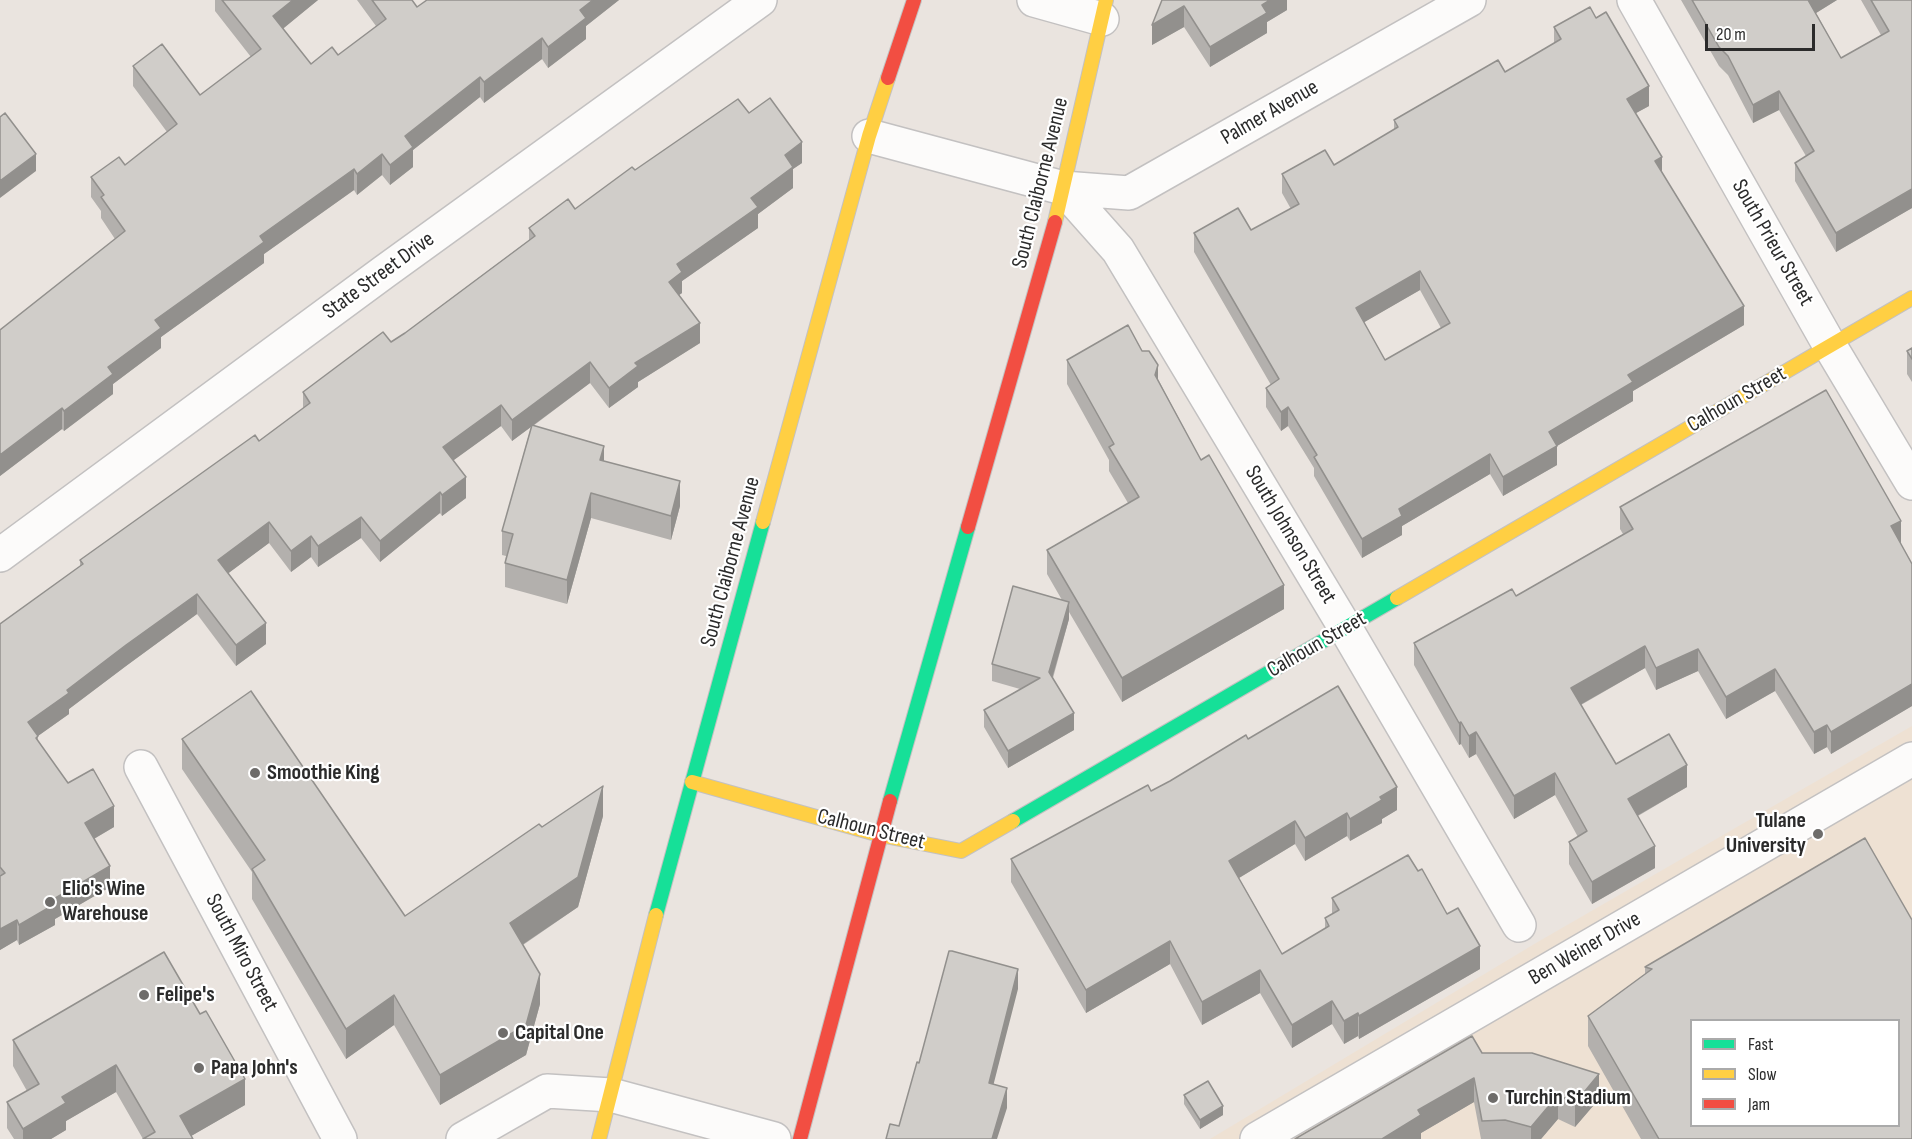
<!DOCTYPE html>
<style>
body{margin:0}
#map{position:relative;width:1912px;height:1139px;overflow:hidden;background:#eae4df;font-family:"Sofia Sans Condensed",sans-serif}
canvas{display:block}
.legend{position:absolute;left:1690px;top:1019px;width:210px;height:108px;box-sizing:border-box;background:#fff;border:2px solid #aaa;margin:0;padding:8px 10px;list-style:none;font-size:18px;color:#2b2b2b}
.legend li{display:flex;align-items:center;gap:12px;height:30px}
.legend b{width:30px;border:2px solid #aaa}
.scale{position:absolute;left:1705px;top:24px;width:110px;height:27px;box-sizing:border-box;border:3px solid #2b2b2b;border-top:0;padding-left:8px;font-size:18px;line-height:21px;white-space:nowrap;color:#2b2b2b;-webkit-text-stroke:4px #fff;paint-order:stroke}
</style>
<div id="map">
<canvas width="1912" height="1139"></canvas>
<ul class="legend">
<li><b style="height:8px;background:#16e098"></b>Fast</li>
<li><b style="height:8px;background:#ffcf43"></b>Slow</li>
<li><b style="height:8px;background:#f24e42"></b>Jam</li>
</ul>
<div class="scale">20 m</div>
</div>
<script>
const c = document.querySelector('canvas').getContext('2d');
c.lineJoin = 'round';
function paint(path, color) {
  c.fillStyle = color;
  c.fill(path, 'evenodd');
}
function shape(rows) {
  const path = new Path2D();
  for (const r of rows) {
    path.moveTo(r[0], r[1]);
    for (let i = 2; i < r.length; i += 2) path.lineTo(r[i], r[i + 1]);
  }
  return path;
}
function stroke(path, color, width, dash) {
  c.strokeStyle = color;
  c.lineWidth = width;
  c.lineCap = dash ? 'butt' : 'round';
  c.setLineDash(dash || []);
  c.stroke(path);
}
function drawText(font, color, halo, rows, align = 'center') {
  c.font = font + ' "Sofia Sans Condensed",sans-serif';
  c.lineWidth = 4.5;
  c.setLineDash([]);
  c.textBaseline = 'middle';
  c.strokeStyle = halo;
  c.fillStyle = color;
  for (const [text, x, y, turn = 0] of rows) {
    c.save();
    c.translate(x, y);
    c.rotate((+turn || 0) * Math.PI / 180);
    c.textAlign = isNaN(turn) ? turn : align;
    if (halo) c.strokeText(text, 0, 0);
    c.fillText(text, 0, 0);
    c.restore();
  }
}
const education = shape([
 [1912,726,1912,1139,1210,1139,1536,943],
 [1692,1020,1898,1020,1898,1126,1692,1126]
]);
const street = shape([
 [1034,0,1102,19],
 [1634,0,1830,346,1912,483],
 [869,136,1063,188,1129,193,1469,0],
 [1063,188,1118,250,1346,629,1519,925],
 [0,555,384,272,760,0],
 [141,767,340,1139],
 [463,1139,547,1091,611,1095,774,1139],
 [1257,1139,1912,759]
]);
const fast = shape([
 [890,801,968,527],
 [1013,821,1397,598],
 [656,915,763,522]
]);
const slow = shape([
 [1055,222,1106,0],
 [763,522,869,136,888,78],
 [1397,598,1912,298],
 [692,782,880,835,961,851,1013,821],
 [599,1139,656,915]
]);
const jam = shape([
 [888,78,914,0],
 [968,527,1055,222],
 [800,1139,890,801]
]);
const wall = shape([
 [215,0,318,0,283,28,311,64,338,55,376,26,357,0,412,0,417,7,427,0,619,0,586,26,586,39,548,68,542,59,484,103,480,97,413,150,413,167,390,185,382,175,357,195,354,190,264,254,264,263,161,337,161,348,113,384,113,394,64,431,62,429,0,476,0,330,115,239,101,218,101,211,91,197,91,177,125,165,167,132,133,86,133,66,200,95,251,57,215,11],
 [1162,0,1287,0,1287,10,1267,22,1267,33,1210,67,1184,27,1152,45],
 [1681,0,1837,0,1816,13,1841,58,1881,35,1861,0,1912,0,1912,208,1836,252,1795,181,1795,163,1806,156,1779,110,1753,123,1728,75,1719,66],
 [1554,27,1649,106,1636,113,1662,173,1744,325,1633,391,1633,401,1557,446,1557,465,1503,496,1490,474,1402,526,1402,535,1362,558,1314,476,1314,468,1288,426,1281,431,1266,407,1266,388,1271,385,1194,252,1194,233,1251,230,1291,209,1282,193,1282,174,1334,165,1394,130,1394,120,1505,72,1554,43],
 [1420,290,1441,328,1385,360,1364,322],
 [749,113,802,163,793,169,793,188,758,214,758,228,682,281,682,293,679,295,700,343,638,382,638,387,609,408,590,383,533,426,604,461,680,506,671,540,591,518,567,604,505,587,505,563,506,556,502,555,502,531,531,427,512,441,501,426,453,460,466,498,442,516,440,513,380,562,361,538,318,567,311,557,291,572,269,543,228,573,266,644,236,666,197,614,126,666,69,709,69,714,38,736,38,741,68,783,114,827,94,839,110,887,55,919,55,925,19,945,17,940,0,950,0,624,80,566,80,560,259,441,303,409,303,392,391,342,405,333,529,240,529,228,575,209,635,170],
 [1912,348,1912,382,1907,374,1907,351],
 [1067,360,1158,379,1201,460,1284,609,1122,702,1069,612,1069,619,1053,678,1074,730,1008,768,984,727,984,710,1020,689,992,681,992,664,1062,600,1047,574,1047,550,1128,503,1109,471,1109,460,1067,384],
 [1620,507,1901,543,1900,543,1912,564,1912,706,1831,754,1827,747,1814,754,1775,691,1726,719,1698,671,1656,690,1645,668,1581,705,1616,764,1687,787,1638,816,1655,868,1592,904,1569,864,1569,842,1578,837,1555,795,1514,819,1476,754,1469,758,1461,744,1459,745,1414,665,1414,643,1516,596,1623,534,1620,529],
 [182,739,405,916,542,827,603,816,578,907,523,945,540,1004,526,1055,440,1105,394,1025,346,1059,252,899,252,872,182,769],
 [1248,739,1397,810,1382,819,1382,823,1350,841,1347,836,1305,861,1295,844,1239,878,1282,954,1325,929,1325,918,1332,914,1332,898,1418,871,1447,914,1480,969,1359,1039,1358,1036,1344,1044,1332,1024,1292,1048,1260,993,1202,1025,1170,964,1086,1013,1011,882,1011,859,1151,791],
 [1865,838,1912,1139,1641,1139,1588,1046,1588,1016,1645,974,1645,967],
 [164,952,245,1105,191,1136,143,1139,116,1092,66,1121,66,1130,51,1139,14,1139,7,1128,7,1102,27,1091,13,1066,13,1040],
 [1482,1053,1599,1099,1575,1127,1558,1119,1541,1139,1481,1139,1474,1102,1421,1133,1421,1139,1295,1139],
 [1184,1095,1223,1115,1200,1129,1184,1104]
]);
const shadedWall = shape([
 [293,0,318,0,273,37,273,16],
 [593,0,619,0,586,26,586,39,548,68,548,47,580,10],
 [1270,0,1287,0,1287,10,1267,22,1267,33,1210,67,1210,47,1262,5],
 [1808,0,1837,0,1808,18],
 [1184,6,1184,27,1152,45,1152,25],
 [542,38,542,59,484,103,484,82],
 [480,77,480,97,413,150,413,167,390,185,390,165,405,136],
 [1649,86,1649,106,1627,118,1627,99],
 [1779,91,1779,110,1753,123,1753,105],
 [802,142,802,163,793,169,793,188,758,214,758,228,682,281,682,293,669,302,669,282,677,264,785,155],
 [36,154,36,171,0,198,0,181],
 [382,154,382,175,357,195,357,174],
 [1662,157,1662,176,1655,161],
 [354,169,354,190,264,254,264,263,161,337,161,348,113,384,113,394,64,431,64,411,155,320,260,236],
 [1912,189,1912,208,1836,252,1836,233],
 [1420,271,1420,290,1356,327,1356,308],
 [1744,306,1744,325,1633,391,1633,401,1557,446,1557,465,1503,496,1503,477,1549,432,1628,375],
 [700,323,700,343,638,382,638,387,609,408,609,388,635,363],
 [590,362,590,383,512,441,512,420],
 [1158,365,1158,389,1155,375],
 [501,405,501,426,443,468,443,447],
 [1288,407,1288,426,1281,431,1281,412],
 [62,408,62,429,0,476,0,455],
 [604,446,604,470,600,460],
 [1490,454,1490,474,1402,526,1402,535,1362,558,1362,539,1399,509],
 [466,477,466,498,442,516,442,495],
 [680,481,680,506,671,540,671,516],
 [440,492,440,513,380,562,380,541],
 [591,493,591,518,567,604,567,580],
 [361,517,361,538,318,567,318,546],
 [1901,521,1901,543,1891,548,1891,526],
 [269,522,269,543,218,581,218,560],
 [311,536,311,557,291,572,291,551],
 [1284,585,1284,609,1122,702,1122,678],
 [197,594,197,614,126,666,69,709,69,714,28,743,28,722,67,690,126,645],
 [1069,602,1069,619,1049,689,1049,672],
 [266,623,266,644,236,666,236,645],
 [1645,646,1645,668,1571,710,1571,688],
 [1698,649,1698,671,1656,690,1656,668],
 [1775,669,1775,691,1726,719,1726,697],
 [1912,684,1912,706,1831,754,1831,732],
 [1074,713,1074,730,1008,768,1008,751],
 [1461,722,1461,744,1459,745,1459,723],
 [1827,725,1827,747,1814,754,1814,732],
 [1476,732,1476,754,1469,758,1469,736],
 [1687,765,1687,787,1628,821,1628,799],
 [1555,773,1555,795,1514,819,1514,796],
 [603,786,603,816,578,907,510,953,510,923],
 [1397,787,1397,810,1382,819,1382,823,1350,841,1350,819,1380,797],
 [114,806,114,827,85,844,85,823],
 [1347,813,1347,836,1305,861,1305,838],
 [1295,821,1295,844,1229,884,1229,861],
 [1655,846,1655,868,1592,904,1592,882],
 [110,866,110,887,55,919,55,925,19,945,19,925,52,900],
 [17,920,17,940,0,950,0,929],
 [1170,941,1170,964,1086,1013,1086,990],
 [1480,946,1480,969,1359,1039,1359,1016],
 [1018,969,1018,989,989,1102,989,1083],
 [1260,970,1260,993,1202,1025,1202,1002],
 [540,974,540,1004,526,1055,440,1105,440,1075],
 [394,995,394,1025,346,1059,346,1029],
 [1332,1001,1332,1024,1292,1048,1292,1025],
 [1358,1013,1358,1036,1344,1044,1344,1021],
 [116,1065,116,1092,66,1121,66,1130,51,1139,23,1139,23,1129,62,1097],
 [1599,1074,1599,1099,1575,1127,1575,1103],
 [1474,1078,1474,1102,1421,1133,1421,1139,1382,1139,1418,1110],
 [245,1079,245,1105,186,1139,180,1116],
 [1007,1088,1007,1108,997,1139,992,1139],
 [1558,1095,1558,1119,1541,1139,1531,1139,1531,1127],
 [1223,1106,1223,1115,1200,1129,1200,1120]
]);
const building = shape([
 [222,0,293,0,273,16,311,64,332,47,338,55,386,19,372,0,412,0,417,7,427,0,593,0,580,10,586,18,548,47,542,38,484,82,480,77,405,136,413,147,390,165,382,154,357,174,354,169,260,236,264,242,155,320,161,328,108,367,113,374,64,411,62,408,0,455,0,330,125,231,101,197,104,195,91,177,119,157,125,165,177,124,133,66,162,44,200,95,261,49,222,0],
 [1162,0,1270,0,1262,5,1267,13,1210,47,1184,6,1152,25,1162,0],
 [1692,0,1808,0,1841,58,1889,31,1871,0,1912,0,1912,189,1836,233,1795,163,1814,151,1779,91,1753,105,1728,56,1719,47,1692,0],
 [1590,7,1596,18,1606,12,1649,86,1627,99,1662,157,1655,161,1744,306,1628,375,1633,382,1549,432,1557,446,1503,477,1490,454,1399,509,1402,516,1362,539,1314,457,1317,455,1288,407,1281,412,1266,388,1279,379,1194,233,1238,208,1251,230,1299,204,1282,174,1325,150,1334,165,1398,127,1394,120,1498,60,1505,72,1561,39,1554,27,1590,7],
 [1420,271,1450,323,1385,360,1356,308,1420,271],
 [770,98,802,142,785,155,793,167,751,198,758,207,677,264,682,272,669,282,700,323,635,363,638,366,609,388,590,362,512,420,501,405,443,447,466,477,442,495,440,492,380,541,361,517,318,546,311,536,291,551,269,522,218,560,266,623,236,645,197,594,126,645,67,690,69,693,28,722,38,736,36,738,68,783,93,769,114,806,85,823,110,866,52,900,55,904,19,925,17,920,0,929,0,876,5,873,0,867,0,624,83,564,80,560,255,435,259,441,310,403,303,392,383,332,391,342,405,333,535,236,529,228,568,199,575,209,632,167,635,170,738,99,749,113,770,98],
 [5,113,36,154,0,181,0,117,5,113],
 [1128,325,1142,351,1149,351,1158,365,1155,375,1201,460,1209,455,1284,585,1122,678,1047,550,1139,497,1109,447,1114,444,1067,360,1128,325],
 [1912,348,1912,359,1907,351,1912,348],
 [1826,390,1901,521,1891,526,1912,564,1912,684,1831,732,1827,725,1814,732,1775,669,1726,697,1698,649,1656,668,1645,646,1571,688,1616,764,1669,734,1687,765,1628,799,1655,846,1592,882,1569,842,1587,831,1555,773,1514,796,1476,732,1469,736,1461,722,1459,723,1414,643,1512,589,1516,596,1633,529,1620,507,1826,390],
 [532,425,604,446,600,460,680,481,671,516,591,493,567,580,505,563,513,534,502,531,532,425],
 [1013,586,1069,602,1049,672,1074,713,1008,751,984,710,1040,678,992,664,1013,586],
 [1338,686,1397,787,1380,797,1382,800,1350,819,1347,813,1305,838,1295,821,1229,861,1282,954,1329,926,1325,918,1339,910,1332,898,1408,855,1418,871,1422,869,1447,914,1458,908,1480,946,1359,1016,1358,1013,1344,1021,1332,1001,1292,1025,1260,970,1202,1002,1170,941,1086,990,1011,859,1148,785,1151,791,1170,781,1246,735,1248,739,1338,686],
 [251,691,405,916,539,824,542,827,603,786,578,877,510,923,540,974,526,1025,440,1075,394,995,346,1029,252,869,265,860,182,739,251,691],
 [1865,838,1912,920,1912,1139,1659,1139,1588,1016,1652,969,1645,967,1865,838],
 [1692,1020,1899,1020,1899,1125,1692,1125,1692,1020],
 [949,951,952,951,1018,969,989,1083,1007,1088,992,1139,886,1139,890,1124,899,1126,917,1062,919,1063,949,951],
 [164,952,200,1014,206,1011,245,1079,180,1116,193,1139,143,1139,155,1132,116,1065,62,1097,66,1103,23,1129,7,1102,39,1084,13,1040,164,952],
 [1472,1036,1482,1053,1532,1053,1599,1074,1575,1103,1558,1095,1531,1127,1505,1120,1482,1121,1474,1078,1418,1110,1421,1115,1382,1139,1295,1139,1472,1036],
 [1208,1081,1223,1106,1200,1120,1184,1095,1208,1081]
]);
const markers = [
 [255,773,6,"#6e6c6a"],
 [1818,834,6,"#6e6c6a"],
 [50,902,6,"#6e6c6a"],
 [144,995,6,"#6e6c6a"],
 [503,1033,6,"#6e6c6a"],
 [199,1068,6,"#6e6c6a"],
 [1493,1098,6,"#6e6c6a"]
];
const streetNames = [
 ["Palmer Avenue",1270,113,-30],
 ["South Claiborne Avenue",1041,183,-76],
 ["South Prieur Street",1772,243,60],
 ["State Street Drive",379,276,-36],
 ["Calhoun Street",1737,400,-30],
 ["South Johnson Street",1290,535,59],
 ["South Claiborne Avenue",731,562,-75],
 ["Calhoun Street",1317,645,-30],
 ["Calhoun Street",871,830,14],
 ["Ben Weiner Drive",1585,949,-30],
 ["South Miro Street",241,953,62]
];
const poiNames = [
 ["Smoothie King",267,773],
 ["Tulane",1806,821,"right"],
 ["University",1806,846,"right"],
 ["Elio's Wine",62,889],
 ["Warehouse",62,914],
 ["Felipe's",156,995],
 ["Capital One",515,1033],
 ["Papa John's",211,1068],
 ["Turchin Stadium",1505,1098]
];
paint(education, '#eee1d3');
stroke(street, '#c3c1c1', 36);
stroke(fast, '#c3c1c1', 16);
stroke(slow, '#c3c1c1', 16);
stroke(jam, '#c3c1c1', 16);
stroke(street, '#fcfbfa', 33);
stroke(fast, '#16e098', 14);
stroke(slow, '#ffcf43', 14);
stroke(jam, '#f24e42', 14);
paint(wall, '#b3b0ad');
paint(shadedWall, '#92908d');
paint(building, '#d0cdc9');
stroke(building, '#92908d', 1.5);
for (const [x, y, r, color] of markers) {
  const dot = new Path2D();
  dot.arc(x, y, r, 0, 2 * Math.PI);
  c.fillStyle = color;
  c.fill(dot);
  stroke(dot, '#fff', 2);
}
drawText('22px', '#2b2b2b', '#fff', streetNames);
drawText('bold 22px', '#2b2b2b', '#fff', poiNames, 'left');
</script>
